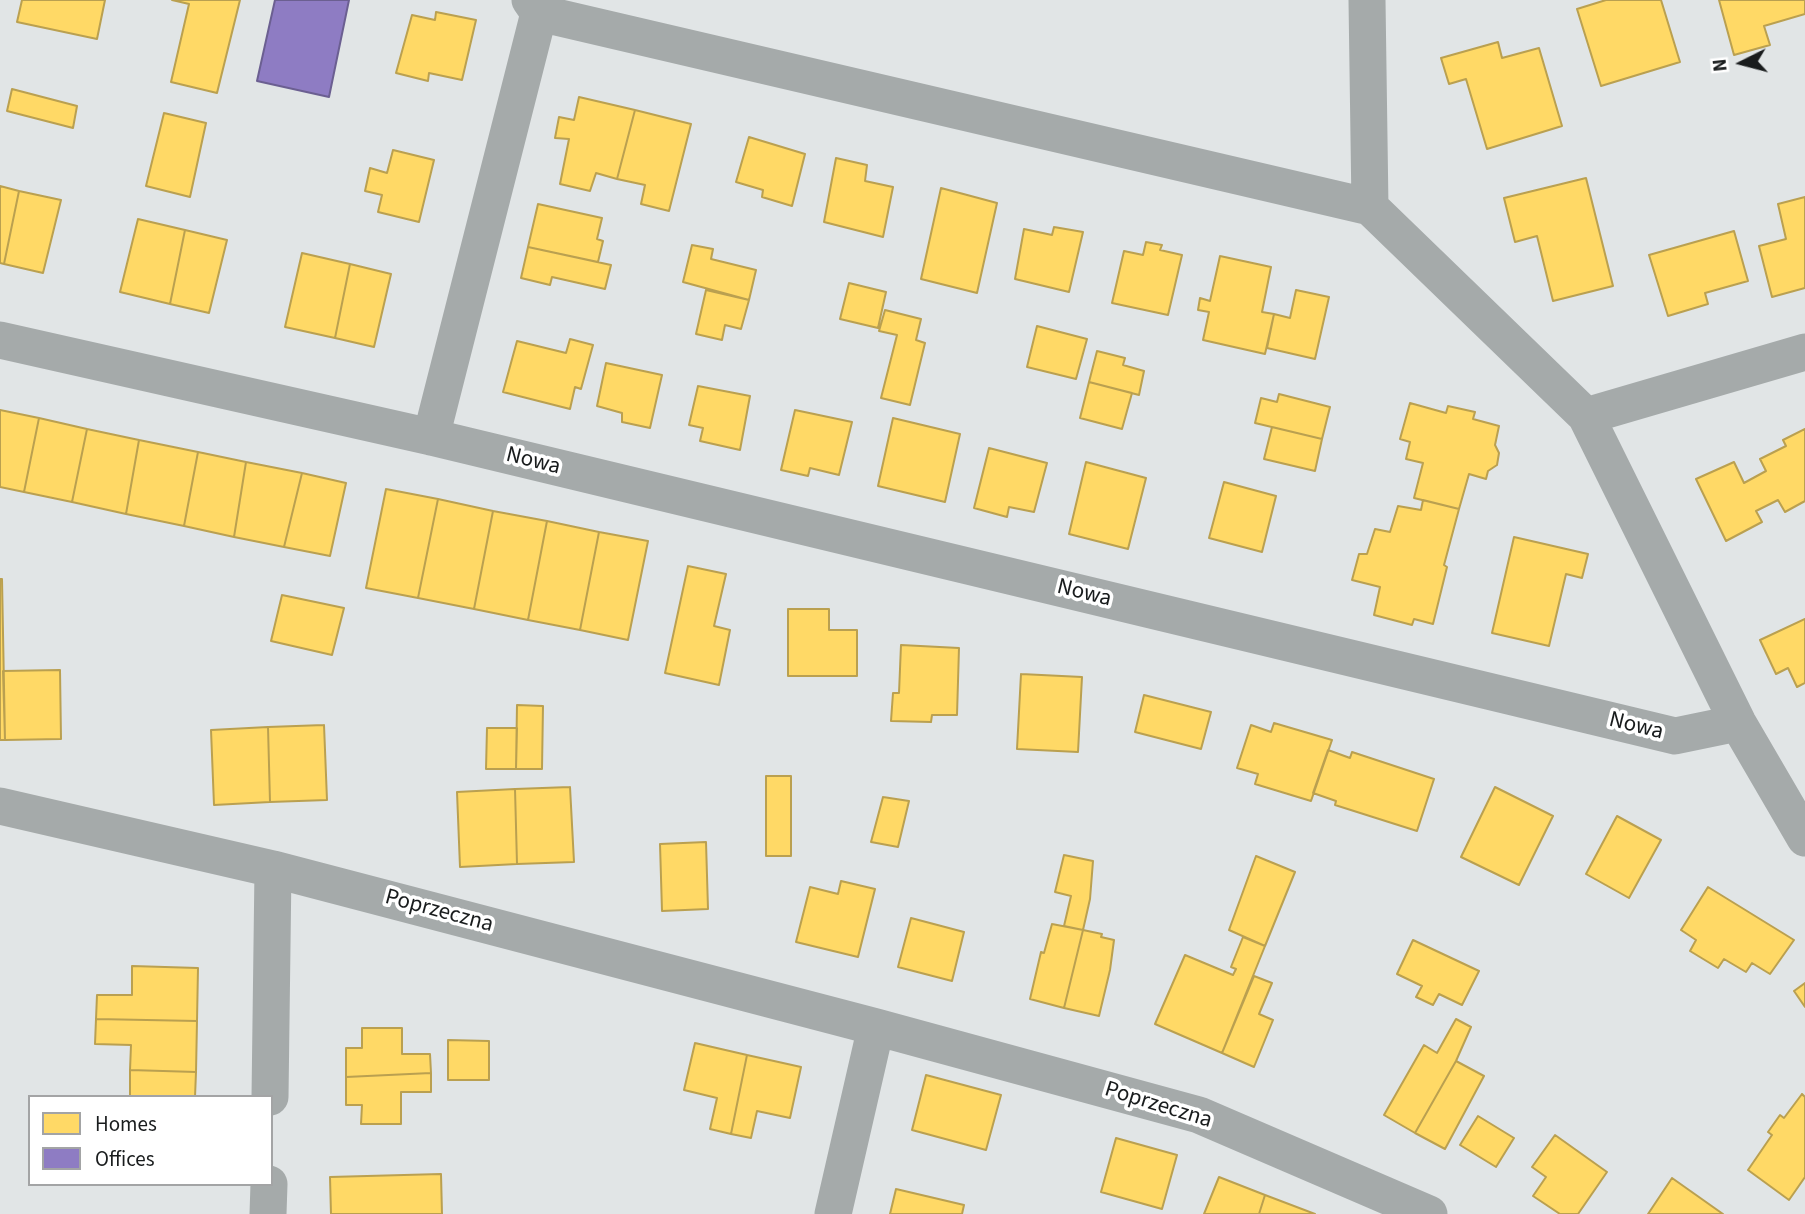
<!DOCTYPE html>
<style>
body{margin:0}
#map{position:relative;width:1805px;height:1214px;overflow:hidden;background:#e1e5e6;font-family:"Source Sans 3",sans-serif}
canvas{display:block}
.legend{position:absolute;left:28px;top:1095px;width:245px;height:91px;box-sizing:border-box;background:#fff;border:2px solid #a3a4a5;margin:0;padding:9px 12px;list-style:none;font-size:21px;color:#191c1d}
.legend li{display:flex;align-items:center;gap:14px;height:35px}
.legend b{width:35px;border:2px solid #a3a4a5}
.north{position:absolute;left:1707px;top:28px;width:70px;height:70px;-webkit-text-stroke:5px #fff;paint-order:stroke;rotate:264deg;font-size:19px;font-weight:700;line-height:28px;text-align:center;color:#191c1d}
.north::after{content:'';display:block;margin:auto;width:24px;height:32px;background:#191c1d;clip-path:polygon(50% 0,100% 100%,50% 72%,0 100%)}
</style>
<div id="map">
<canvas width="1805" height="1214"></canvas>
<ul class="legend">
<li><b style="height:19px;background:#ffd966"></b>Homes</li>
<li><b style="height:19px;background:#8e7cc3"></b>Offices</li>
</ul>
<div class="north">N</div>
</div>
<script>
const c = document.querySelector('canvas').getContext('2d');
c.lineJoin = 'round';
function paint(path, color) {
  c.fillStyle = color;
  c.fill(path, 'evenodd');
}
function shape(rows) {
  const path = new Path2D();
  for (const r of rows) {
    path.moveTo(r[0], r[1]);
    for (let i = 2; i < r.length; i += 2) path.lineTo(r[i], r[i + 1]);
  }
  return path;
}
function stroke(path, color, width, dash) {
  c.strokeStyle = color;
  c.lineWidth = width;
  c.lineCap = dash ? 'butt' : 'round';
  c.setLineDash(dash || []);
  c.stroke(path);
}
function drawText(font, color, halo, rows, align = 'center') {
  c.font = font + ' "Source Sans 3",sans-serif';
  c.lineWidth = 7;
  c.setLineDash([]);
  c.textBaseline = 'middle';
  c.strokeStyle = halo;
  c.fillStyle = color;
  for (const [text, x, y, turn = 0] of rows) {
    c.save();
    c.translate(x, y);
    c.rotate((+turn || 0) * Math.PI / 180);
    c.textAlign = isNaN(turn) ? turn : align;
    if (halo) c.strokeText(text, 0, 0);
    c.fillText(text, 0, 0);
    c.restore();
  }
}
const homes = shape([
 [22,0,105,0,97,39,17,22,22,0],
 [172,0,240,0,217,93,171,82,189,4,172,0],
 [1606,0,1661,0,1680,62,1601,86,1577,9,1606,0],
 [1719,0,1805,0,1805,14,1764,26,1770,45,1734,55,1719,0],
 [436,12,476,20,462,80,429,73,428,81,396,73,412,15,435,20,436,12],
 [1498,42,1502,58,1539,48,1562,126,1487,149,1466,79,1449,84,1441,58,1498,42],
 [12,89,77,106,73,128,7,111,12,89],
 [579,97,635,110,617,179,596,173,590,191,560,184,569,139,555,138,559,117,574,120,579,97],
 [635,110,691,124,669,211,641,204,645,185,617,179,635,110],
 [164,113,206,123,190,197,146,186,164,113],
 [749,137,805,154,792,206,762,197,763,190,736,182,749,137],
 [393,150,434,160,419,222,378,212,382,195,365,191,370,168,387,173,393,150],
 [836,158,867,165,865,181,893,187,883,237,824,222,836,158],
 [1586,178,1613,286,1553,301,1537,236,1515,242,1504,198,1586,178],
 [0,186,19,191,4,264,0,263,0,186],
 [941,188,997,203,977,293,921,279,941,188],
 [19,191,61,200,43,273,4,264,19,191],
 [1805,197,1805,288,1772,297,1759,246,1786,239,1778,204,1805,197],
 [538,204,602,218,597,239,603,241,598,262,528,247,538,204],
 [138,219,185,230,170,304,120,292,138,219],
 [1054,227,1083,232,1069,292,1015,279,1024,229,1052,235,1054,227],
 [185,230,227,240,209,313,170,304,185,230],
 [1734,231,1748,281,1705,293,1708,304,1668,316,1649,255,1734,231],
 [1146,242,1162,245,1160,250,1182,255,1168,315,1112,303,1124,251,1143,255,1146,242],
 [692,245,713,249,711,259,756,270,749,300,683,282,692,245],
 [528,247,611,265,605,289,552,277,550,285,521,278,528,247],
 [302,253,350,264,335,338,285,327,302,253],
 [1220,256,1271,267,1262,312,1274,314,1265,354,1203,340,1209,312,1198,310,1200,298,1210,301,1220,256],
 [350,264,391,274,374,347,335,338,350,264],
 [849,283,886,292,878,328,840,319,849,283],
 [706,290,749,300,741,329,725,325,722,340,696,334,706,290],
 [1296,290,1329,297,1315,359,1267,348,1274,314,1290,318,1296,290],
 [885,310,921,319,916,340,925,343,910,405,881,398,897,335,879,331,885,310],
 [1037,326,1087,339,1076,379,1027,367,1037,326],
 [570,339,593,345,581,389,575,387,570,409,503,392,517,341,566,353,570,339],
 [1097,351,1125,358,1123,365,1144,371,1139,395,1089,382,1097,351],
 [606,363,662,375,650,428,622,422,622,413,597,406,606,363],
 [1089,382,1132,393,1122,429,1080,418,1089,382],
 [698,386,750,396,740,450,700,441,703,428,689,425,698,386],
 [1279,394,1330,407,1322,439,1255,423,1261,398,1277,402,1279,394],
 [1410,403,1446,413,1448,406,1475,412,1473,419,1499,426,1495,445,1499,453,1497,465,1488,471,1486,479,1469,474,1459,509,1414,498,1423,463,1406,459,1410,442,1400,439,1410,403],
 [0,410,39,418,24,492,0,487,0,410],
 [795,410,852,422,839,475,810,468,808,476,781,470,795,410],
 [39,418,87,429,72,502,24,492,39,418],
 [893,418,960,434,945,502,878,486,893,418],
 [1272,427,1322,439,1315,471,1264,459,1272,427],
 [87,429,139,440,126,514,72,502,87,429],
 [1805,429,1805,501,1785,512,1778,500,1756,511,1762,522,1726,541,1696,479,1734,462,1744,483,1766,471,1760,459,1786,446,1783,440,1805,429],
 [139,440,198,452,184,526,126,514,139,440],
 [989,448,1047,463,1034,512,1009,507,1007,517,974,508,989,448],
 [198,452,246,462,234,537,184,526,198,452],
 [246,462,302,473,284,547,234,537,246,462],
 [1086,462,1146,478,1128,549,1069,534,1086,462],
 [302,473,346,483,330,556,284,547,302,473],
 [1224,482,1276,496,1262,552,1209,538,1224,482],
 [386,489,438,499,418,598,366,588,386,489],
 [438,499,493,511,474,609,418,598,438,499],
 [1423,500,1459,509,1444,565,1447,567,1433,624,1414,619,1412,625,1374,615,1380,587,1352,580,1359,554,1367,554,1375,529,1390,532,1398,506,1421,510,1423,500],
 [493,511,547,521,528,620,474,609,493,511],
 [547,521,599,532,580,630,528,620,547,521],
 [599,532,648,541,628,640,580,630,599,532],
 [1514,537,1588,554,1582,578,1566,574,1549,646,1492,633,1514,537],
 [688,566,726,574,714,626,730,630,719,685,665,673,688,566],
 [0,579,2,579,5,740,0,740,0,579],
 [282,595,344,608,332,655,271,641,282,595],
 [788,609,829,609,829,630,857,630,857,676,788,676,788,609],
 [1805,619,1805,683,1797,687,1788,668,1776,674,1760,640,1805,619],
 [901,645,959,648,957,715,932,715,931,722,891,721,893,693,899,693,901,645],
 [60,670,61,739,5,740,3,671,60,670],
 [1021,674,1082,677,1078,752,1017,749,1021,674],
 [1144,695,1211,712,1201,749,1135,732,1144,695],
 [517,705,543,706,542,769,516,769,517,705],
 [1274,723,1332,740,1311,801,1255,784,1258,774,1237,768,1251,725,1271,732,1274,723],
 [324,725,327,800,270,802,268,727,324,725],
 [268,727,270,802,214,805,211,730,268,727],
 [487,728,517,728,516,769,486,769,487,728],
 [1328,750,1350,758,1352,752,1434,779,1417,831,1335,805,1336,801,1313,793,1328,750],
 [766,776,791,776,791,856,766,856,766,776],
 [570,787,574,862,517,864,515,789,570,787],
 [1495,787,1553,816,1519,885,1461,857,1495,787],
 [515,789,517,864,460,867,457,792,515,789],
 [883,797,909,801,898,847,871,842,883,797],
 [1617,816,1661,840,1629,898,1586,874,1617,816],
 [706,842,708,909,662,911,660,844,706,842],
 [1064,855,1093,861,1090,899,1083,930,1064,926,1071,896,1055,892,1064,855],
 [1256,856,1295,872,1265,946,1229,930,1256,856],
 [841,881,875,889,858,957,796,942,810,887,838,894,841,881],
 [1708,887,1794,940,1770,974,1752,963,1746,972,1724,959,1718,968,1690,951,1696,940,1681,930,1708,887],
 [911,918,964,932,952,981,898,967,911,918],
 [1052,924,1083,930,1064,1008,1030,999,1041,952,1044,953,1052,924],
 [1083,930,1102,934,1101,937,1114,940,1110,970,1099,1016,1064,1008,1083,930],
 [1243,937,1265,946,1222,1053,1155,1024,1185,955,1233,975,1236,969,1231,967,1243,937],
 [1413,940,1479,971,1462,1005,1439,994,1433,1005,1416,997,1422,986,1397,974,1413,940],
 [132,966,198,968,197,1021,96,1019,97,995,132,995,132,966],
 [1254,976,1272,983,1259,1014,1273,1020,1254,1067,1222,1053,1254,976],
 [1805,983,1805,1007,1794,991,1805,983],
 [96,1019,197,1021,196,1072,130,1070,131,1045,95,1044,96,1019],
 [1456,1019,1471,1027,1456,1061,1415,1133,1384,1115,1424,1045,1437,1053,1456,1019],
 [362,1028,402,1028,402,1054,430,1054,431,1073,346,1077,346,1048,362,1048,362,1028],
 [448,1040,489,1041,489,1080,448,1080,448,1040],
 [695,1043,747,1055,731,1134,710,1129,717,1098,684,1090,695,1043],
 [747,1055,801,1067,790,1118,757,1111,751,1138,731,1134,747,1055],
 [1456,1061,1484,1076,1445,1149,1415,1133,1456,1061],
 [130,1070,196,1072,195,1097,130,1097,130,1070],
 [431,1073,431,1092,401,1092,401,1124,361,1124,362,1105,346,1105,346,1077,431,1073],
 [926,1075,1001,1095,986,1150,912,1130,926,1075],
 [1802,1094,1805,1097,1805,1177,1789,1200,1748,1170,1772,1135,1768,1132,1780,1115,1784,1118,1802,1094],
 [1478,1116,1514,1138,1496,1167,1460,1145,1478,1116],
 [1555,1135,1607,1172,1578,1214,1560,1214,1533,1196,1546,1177,1532,1167,1555,1135],
 [1116,1138,1177,1155,1162,1209,1101,1192,1116,1138],
 [441,1174,442,1214,331,1214,330,1177,441,1174],
 [1219,1177,1265,1195,1259,1214,1204,1214,1219,1177],
 [1672,1178,1723,1214,1648,1214,1672,1178],
 [896,1189,964,1205,962,1214,890,1214,896,1189],
 [1265,1195,1315,1214,1259,1214,1265,1195]
]);
const offices = shape([
 [275,0,349,0,329,97,257,81,275,0]
]);
const minor = shape([
 [530,0,539,13,1370,207],
 [1367,0,1370,207,1586,416,1738,723,1805,838],
 [0,340,431,437,1675,736,1738,723],
 [1586,416,1805,352],
 [431,437,539,13],
 [0,806,273,869,876,1027,1199,1115,1429,1214],
 [270,1097,273,869],
 [268,1214,269,1184],
 [833,1214,876,1027]
]);
const streetNames = [
 ["Nowa",533,462,14],
 ["Nowa",1084,594,14],
 ["Nowa",1636,727,14],
 ["Poprzeczna",439,912,15],
 ["Poprzeczna",1158,1106,17]
];
paint(homes, '#ffd966');
stroke(homes, '#baa050', 2);
paint(offices, '#8e7cc3');
stroke(offices, '#6b5f91', 2);
stroke(minor, '#a5aaaa', 37);
drawText('23px', '#191c1d', '#fff', streetNames);
</script>
